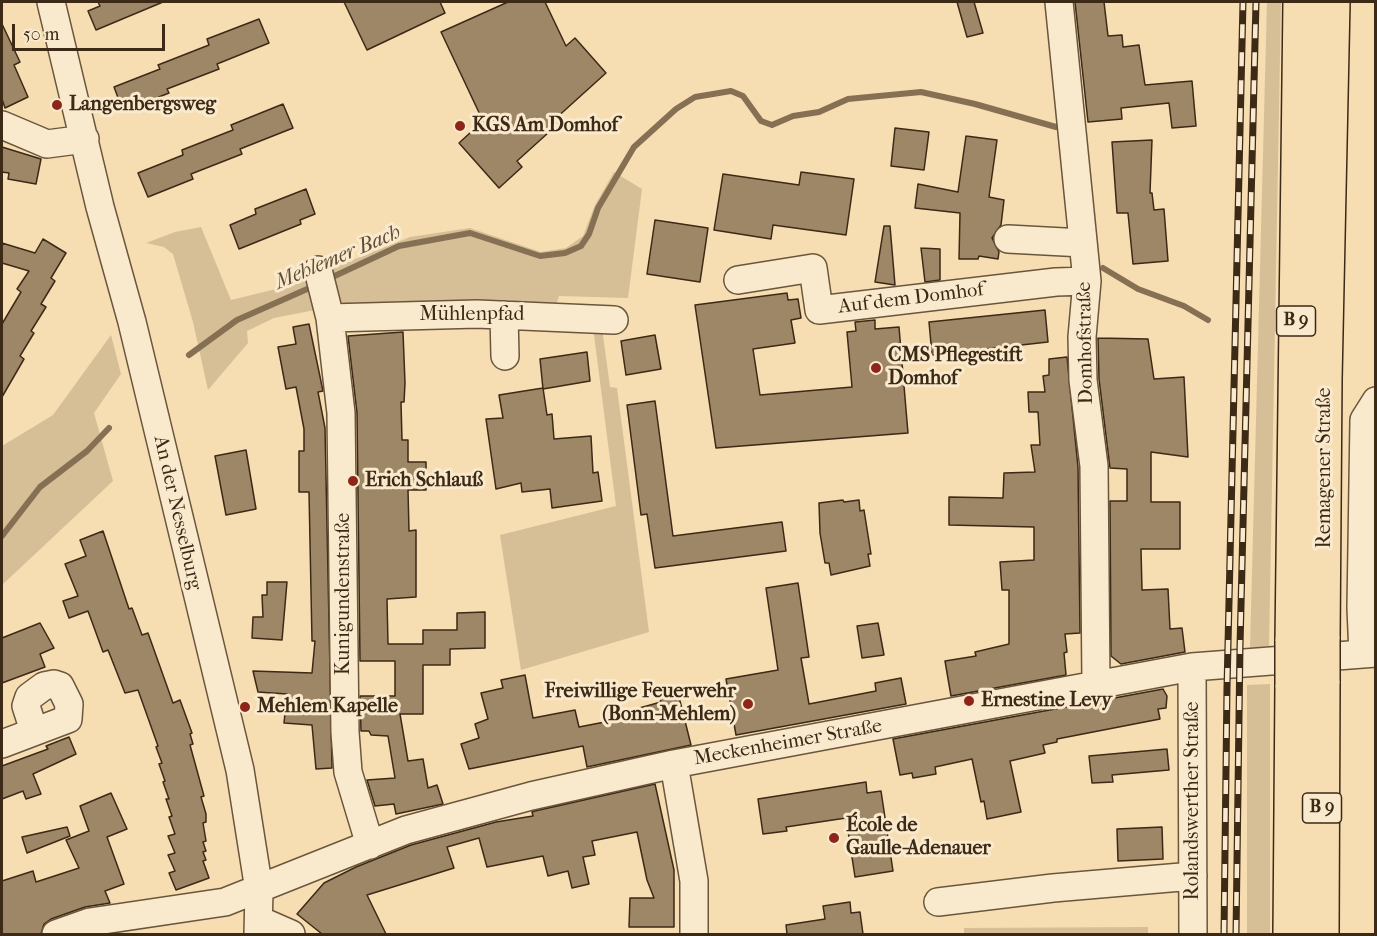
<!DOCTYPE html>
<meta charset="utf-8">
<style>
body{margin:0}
#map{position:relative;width:1377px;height:936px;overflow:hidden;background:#f6ddb2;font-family:"IM FELL French Canon",serif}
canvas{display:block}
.frame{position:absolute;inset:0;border:3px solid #3c2916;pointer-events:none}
.scale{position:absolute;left:12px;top:24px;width:153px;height:27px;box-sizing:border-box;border:3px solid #3c2916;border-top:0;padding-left:8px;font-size:18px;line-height:21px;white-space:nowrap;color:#3c2916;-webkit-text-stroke:4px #f9e9cd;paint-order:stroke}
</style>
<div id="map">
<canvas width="1377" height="936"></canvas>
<div class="frame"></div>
<div class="scale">50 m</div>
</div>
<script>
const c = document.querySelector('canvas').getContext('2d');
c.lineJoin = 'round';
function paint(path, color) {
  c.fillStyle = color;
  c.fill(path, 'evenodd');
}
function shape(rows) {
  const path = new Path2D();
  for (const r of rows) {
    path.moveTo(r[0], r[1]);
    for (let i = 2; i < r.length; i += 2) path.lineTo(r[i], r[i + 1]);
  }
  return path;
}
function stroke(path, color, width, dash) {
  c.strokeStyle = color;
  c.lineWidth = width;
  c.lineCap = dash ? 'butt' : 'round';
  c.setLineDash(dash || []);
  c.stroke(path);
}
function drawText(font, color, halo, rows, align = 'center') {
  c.font = font + ' "IM FELL French Canon",serif';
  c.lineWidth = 6;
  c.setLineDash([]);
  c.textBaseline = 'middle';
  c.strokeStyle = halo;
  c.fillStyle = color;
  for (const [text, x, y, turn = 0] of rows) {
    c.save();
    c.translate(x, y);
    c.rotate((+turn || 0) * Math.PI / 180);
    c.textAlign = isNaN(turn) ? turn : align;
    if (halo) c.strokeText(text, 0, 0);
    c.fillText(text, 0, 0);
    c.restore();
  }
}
const green = shape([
 [1267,2,1281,2,1269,646,1250,648],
 [614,172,642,189,628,298,559,296,555,309,315,310,274,318,247,331,248,343,208,390,193,322,173,254,164,247,146,243,175,232,201,227,231,300,276,289,280,274,311,280,328,270,410,237,470,228,541,252,566,248,583,236,595,205],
 [593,327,602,328,610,387,617,388,649,632,521,670,500,535,616,506],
 [111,335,121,374,94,413,113,481,2,585,2,446,53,415],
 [1270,684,1270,934,1247,934,1247,685],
 [1148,927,1148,934,964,934,964,928]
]);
const stream = shape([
 [1103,268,1138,289,1184,306,1208,320],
 [326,280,399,246,470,233,540,256,565,253,581,246,589,234,598,208,634,147,676,109,695,97,731,91,743,96,761,121,772,125,793,116,819,112,848,99,921,92,975,104,1056,127],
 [189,355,237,320,314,286],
 [2,536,40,487,87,451,109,428]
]);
const building = shape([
 [98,2,163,2,96,30,88,11,100,6,98,2],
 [344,2,440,2,445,13,367,50,344,2],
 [508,2,545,2,566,46,575,38,606,73,554,120,558,124,517,161,522,167,499,188,459,143,483,121,441,32,508,2],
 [957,2,974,2,983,33,967,37,957,2],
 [1075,2,1104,2,1108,36,1122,35,1123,47,1139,45,1145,85,1192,81,1196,126,1172,128,1169,103,1121,108,1122,119,1088,122,1075,2],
 [259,19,269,43,217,64,219,69,167,89,169,93,123,111,114,87,160,69,158,65,209,45,207,39,259,19],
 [2,24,20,62,14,65,28,97,5,108,2,99,2,24],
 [283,104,293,128,240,149,242,154,191,174,193,179,148,197,138,173,183,155,182,150,233,130,231,125,283,104],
 [895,128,929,132,924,170,891,166,895,128],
 [966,136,997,140,989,197,1004,200,1001,225,992,238,999,252,998,259,979,256,978,259,959,259,960,213,915,208,918,184,958,192,966,136],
 [1152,140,1150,193,1152,193,1154,210,1164,209,1168,261,1133,264,1128,213,1117,213,1112,142,1152,140],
 [2,147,41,159,36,184,8,179,9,173,2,172,2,147],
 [801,172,854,179,846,235,773,225,771,239,714,230,723,174,799,185,801,172],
 [306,189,315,214,300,220,301,224,239,249,230,225,256,214,255,209,306,189],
 [655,220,708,228,700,282,647,274,655,220],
 [884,226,890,226,895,285,875,282,884,226],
 [43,239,66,253,51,278,55,281,41,304,46,307,31,331,34,333,20,356,24,359,2,397,2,324,21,292,17,289,29,271,2,263,2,243,35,253,43,239],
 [921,248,940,249,940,280,925,282,921,248],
 [787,293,788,300,798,299,801,318,791,320,795,343,753,349,760,395,852,387,847,332,856,331,855,322,875,320,875,329,899,327,908,433,716,448,695,305,787,293],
 [1045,310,1048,342,932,355,929,322,1045,310],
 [309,324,323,391,318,392,325,428,332,768,316,769,312,725,284,723,287,694,258,692,253,671,312,673,315,641,312,641,309,492,299,492,299,451,304,451,304,429,296,387,286,389,278,347,296,344,293,327,309,324],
 [403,332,405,383,404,402,401,402,402,440,408,440,408,462,426,462,426,490,408,490,409,531,416,530,416,597,387,599,388,644,423,644,423,630,457,630,457,613,485,612,485,648,450,649,450,665,423,665,423,714,400,714,408,761,423,759,428,788,437,785,443,804,396,814,394,804,375,806,367,780,395,778,388,736,371,735,369,731,361,731,360,696,395,696,395,661,360,661,357,413,348,336,403,332],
 [655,335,661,369,626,375,621,341,655,335],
 [1098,338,1148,339,1154,379,1184,377,1188,457,1151,452,1151,502,1180,502,1180,549,1141,549,1142,590,1168,589,1170,629,1182,628,1185,652,1121,664,1111,656,1110,501,1127,501,1127,469,1110,468,1099,379,1098,338],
 [587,352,590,381,543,389,540,359,587,352],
 [1067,357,1078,467,1080,633,1065,634,1067,652,1064,653,1066,675,951,696,945,661,976,656,975,652,1009,644,1009,590,1002,590,1000,562,1034,560,1034,527,949,525,949,497,1003,498,1004,473,1035,472,1031,445,1040,445,1038,412,1029,412,1028,392,1045,392,1043,376,1049,375,1049,359,1067,357],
 [543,388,547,415,552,414,554,439,591,436,593,473,598,472,602,501,552,508,550,489,522,492,521,483,496,489,486,419,503,418,499,395,543,388],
 [655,401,673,536,782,522,786,551,655,568,647,514,641,515,627,405,655,401],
 [246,450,256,509,226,515,215,456,246,450],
 [843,500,844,502,859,500,860,511,864,510,871,554,868,554,870,566,831,575,829,563,825,563,820,533,819,503,843,500],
 [103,531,129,609,132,608,142,635,148,633,173,703,180,700,192,733,190,734,193,744,190,745,204,796,201,797,206,814,206,822,203,823,206,841,203,842,206,851,203,852,206,860,203,861,209,878,176,890,169,873,175,871,168,855,175,853,168,836,175,834,169,817,172,816,166,799,169,799,163,782,165,781,159,764,162,763,156,747,158,746,138,690,125,693,108,650,103,652,88,611,69,618,63,601,78,596,65,564,86,556,80,540,103,531],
 [267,582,287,582,282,640,252,638,253,617,263,617,262,595,267,595,267,582],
 [798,583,809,657,801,658,809,704,876,691,875,683,901,678,906,704,736,735,726,679,778,670,766,588,798,583],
 [40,623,54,648,40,654,45,667,2,683,2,638,40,623],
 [878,623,884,655,862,658,857,626,878,623],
 [525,675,533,718,575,710,579,727,615,720,614,715,661,702,660,698,678,693,691,745,587,767,583,746,469,769,461,744,479,738,475,724,488,719,481,693,503,688,501,680,525,675],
 [1163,689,1167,696,1166,708,1158,709,1160,719,1057,739,1057,742,1043,745,1045,753,1010,761,1021,812,987,819,984,801,981,802,972,759,935,767,936,774,913,778,912,773,900,775,893,739,1163,689],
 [69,737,76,754,33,774,41,794,26,799,23,791,2,799,2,766,48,749,46,746,69,737],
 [1167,749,1169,770,1112,775,1113,782,1092,783,1089,756,1167,749],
 [866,782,867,793,881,791,893,871,855,877,846,818,786,827,787,831,763,834,758,799,866,782],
 [655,784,674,870,674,927,629,927,630,898,654,898,647,880,637,832,592,841,595,855,583,857,589,884,572,888,568,871,548,876,543,856,487,867,479,838,447,847,454,868,367,895,386,934,322,934,297,914,324,883,356,867,411,845,496,822,533,816,532,812,535,811,655,784],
 [111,793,127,829,107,837,124,884,105,891,110,903,85,907,51,919,44,924,41,934,2,934,2,881,33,871,36,882,79,868,66,840,89,831,80,806,111,793],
 [67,827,70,836,27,853,22,837,67,827],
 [1162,827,1163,859,1118,861,1117,829,1162,827],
 [850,902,851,913,860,912,863,934,787,934,786,925,825,919,823,906,850,902]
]);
const minor = shape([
 [51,2,100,207,132,322,240,770,259,890,258,934],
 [1059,2,1087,281,1082,337,1083,380,1094,466,1096,685],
 [2,125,47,144,85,139],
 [1008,239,1083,243],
 [318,270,330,318,341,413,345,732,348,772,370,845],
 [738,280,813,268,819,310,1056,282,1087,281],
 [504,315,505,356],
 [330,318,477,314,614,320],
 [1363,654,1361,608,1364,420,1376,401],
 [1192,667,1193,934],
 [2,744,68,719,69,704,60,686,54,684,44,686,29,697,26,706,34,731],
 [674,764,694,881,694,934],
 [938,902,1053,888,1193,876],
 [259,920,291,934],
 [56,934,90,922,225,902,406,830,531,796,674,764,1192,667,1376,653]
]);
const major = shape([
 [1323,639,1325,379,1333,2],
 [1292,641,1300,2],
 [1290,934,1292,685],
 [1322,934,1323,681]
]);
const rail = shape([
 [1224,934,1227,687,1243,2],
 [1236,934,1240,646,1256,2]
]);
const majorBridge = shape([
 [1292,641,1292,685],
 [1323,681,1323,639]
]);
const markers = [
 [57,105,6,"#8f2418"],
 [460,126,6,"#8f2418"],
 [876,368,6,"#8f2418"],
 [353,481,6,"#8f2418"],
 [969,701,6,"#8f2418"],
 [748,704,6,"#8f2418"],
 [245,707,6,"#8f2418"],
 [834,838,6,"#8f2418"]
];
const shields = [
 [1296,321,39],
 [1322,808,39]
];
const shieldNames = [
 ["B 9",1296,321],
 ["B 9",1322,808]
];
const poiNames = [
 ["Langenbergsweg",69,105],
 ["KGS Am Domhof",472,126],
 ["CMS Pflegestift",888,356],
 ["Domhof",888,379],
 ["Erich Schlauß",365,481],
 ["Freiwillige Feuerwehr",736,692,"right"],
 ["(Bonn-Mehlem)",736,715,"right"],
 ["Ernestine Levy",981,701],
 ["Mehlem Kapelle",257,707],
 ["École de",846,826],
 ["Gaulle-Adenauer",846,849]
];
const streetNames = [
 ["Auf dem Domhof",911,299,-7],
 ["Mühlenpfad",472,315],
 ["Domhofstraße",1086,343,-91],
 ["Remagener Straße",1325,468,-90],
 ["An der Nesselburg",177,513,77],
 ["Kunigundenstraße",344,594,-90],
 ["Meckenheimer Straße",788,743,-10],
 ["Rolandswerther Straße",1193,801,-90]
];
const waterNames = [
 ["Mehlemer Bach",338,258,-23]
];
paint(green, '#d6be97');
stroke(stream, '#867054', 6);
paint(building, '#9d8767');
stroke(building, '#3c2916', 1.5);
stroke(minor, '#6a563d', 30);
stroke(major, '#3c2916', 36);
stroke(minor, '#f9e9cd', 27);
stroke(major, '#f6ddb2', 33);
stroke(rail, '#3c2916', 7);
stroke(rail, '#f9e9cd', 4.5, [14]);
stroke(majorBridge, '#3c2916', 36, []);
stroke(majorBridge, '#f6ddb2', 33);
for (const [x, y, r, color] of markers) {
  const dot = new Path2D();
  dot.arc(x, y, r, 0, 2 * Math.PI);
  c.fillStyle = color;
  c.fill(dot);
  stroke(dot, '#f9e9cd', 2);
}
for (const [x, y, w] of shields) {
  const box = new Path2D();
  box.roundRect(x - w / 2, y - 15, w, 30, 4.5);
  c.fillStyle = '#f9e9cd';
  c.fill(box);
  stroke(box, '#3c2916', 1.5);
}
drawText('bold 18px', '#3c2916', null, shieldNames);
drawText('bold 20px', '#3c2916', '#f9e9cd', poiNames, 'left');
drawText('20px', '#3c2916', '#f9e9cd', streetNames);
drawText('italic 21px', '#614d35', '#f9e9cd', waterNames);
</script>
